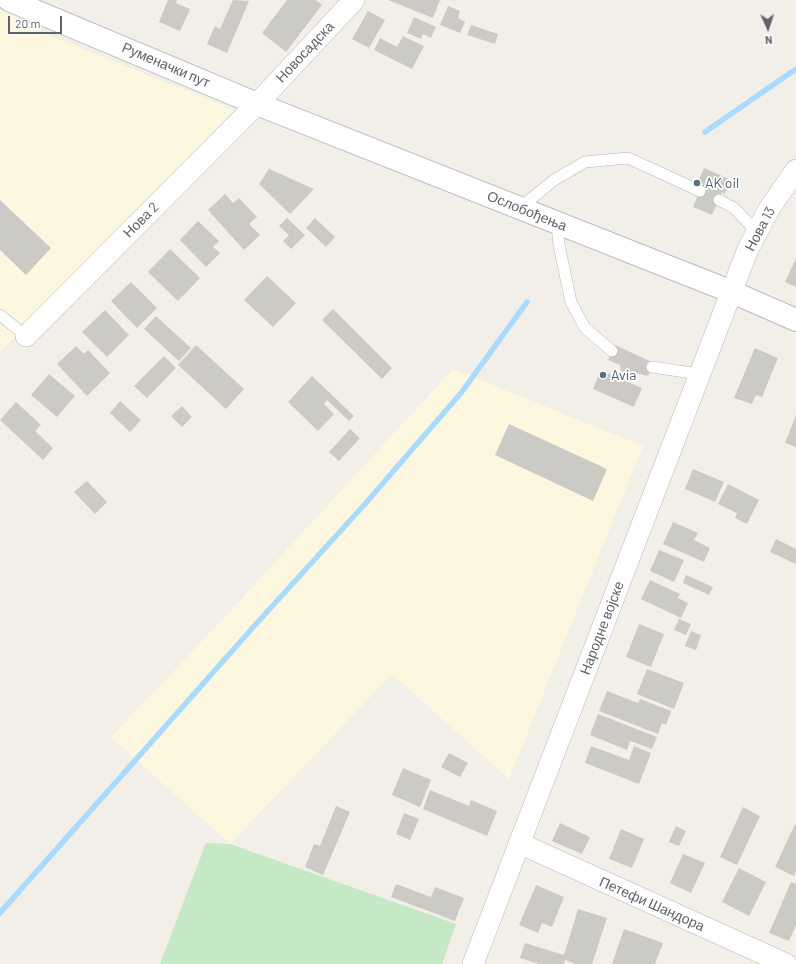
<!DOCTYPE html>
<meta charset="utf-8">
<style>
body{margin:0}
#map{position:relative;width:796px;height:964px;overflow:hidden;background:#f1efe8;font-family:Barlow,sans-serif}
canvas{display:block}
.north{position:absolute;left:748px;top:8px;width:40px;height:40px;-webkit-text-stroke:3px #fff;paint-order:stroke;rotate:177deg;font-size:11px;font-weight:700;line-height:16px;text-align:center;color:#5f6368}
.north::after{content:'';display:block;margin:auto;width:14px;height:18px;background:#5f6368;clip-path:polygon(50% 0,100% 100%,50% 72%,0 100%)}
.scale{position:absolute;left:8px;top:16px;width:54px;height:18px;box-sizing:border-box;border:2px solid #5f6368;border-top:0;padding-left:5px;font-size:12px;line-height:14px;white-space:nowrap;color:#5f6368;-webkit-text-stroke:3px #fff;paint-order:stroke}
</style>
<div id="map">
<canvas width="796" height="964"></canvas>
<div class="north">N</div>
<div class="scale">20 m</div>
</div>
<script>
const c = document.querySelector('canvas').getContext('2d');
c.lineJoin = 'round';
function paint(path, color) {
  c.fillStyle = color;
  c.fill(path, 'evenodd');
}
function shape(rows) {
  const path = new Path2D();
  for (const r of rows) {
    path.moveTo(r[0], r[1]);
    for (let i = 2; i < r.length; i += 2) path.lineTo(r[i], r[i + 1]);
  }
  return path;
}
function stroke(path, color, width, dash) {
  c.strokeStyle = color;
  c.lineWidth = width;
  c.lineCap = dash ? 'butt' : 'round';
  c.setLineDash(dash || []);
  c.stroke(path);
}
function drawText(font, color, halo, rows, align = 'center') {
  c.font = font + ' Barlow,sans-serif';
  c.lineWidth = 3.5;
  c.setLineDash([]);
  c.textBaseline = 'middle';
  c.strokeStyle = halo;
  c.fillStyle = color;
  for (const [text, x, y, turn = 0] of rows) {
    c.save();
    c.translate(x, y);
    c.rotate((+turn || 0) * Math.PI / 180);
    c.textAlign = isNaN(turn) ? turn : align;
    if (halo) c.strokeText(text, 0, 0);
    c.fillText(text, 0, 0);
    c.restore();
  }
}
const commercial = shape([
 [0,0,31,0,21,24,234,110,0,352],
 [453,369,643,446,509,779,392,674,230,844,111,737,209,634]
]);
const green = shape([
 [206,843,230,844,456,924,442,964,160,964]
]);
const stream = shape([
 [705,132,796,69],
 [0,913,256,624,365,504,461,393,527,302]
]);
const building = shape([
 [168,0,177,0,176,3,190,9,180,31,159,22],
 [233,0,249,1,227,53,207,44,215,26,220,29],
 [287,0,316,0,322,5,286,52,262,33],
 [388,0,440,0,433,18],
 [448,6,460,11,458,18,465,22,460,33,440,25],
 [368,11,385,20,369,48,352,39],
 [414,17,436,27,431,38,423,34,421,39,407,33],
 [471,25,498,34,495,44,467,35],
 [403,36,424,46,412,69,374,50,380,38,397,47],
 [704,168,731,180,725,194,722,192,712,215,693,207,703,184,698,182],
 [269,169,314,189,290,214,259,184],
 [225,194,233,203,239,198,257,217,249,224,260,235,244,250,208,210],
 [0,200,51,248,26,275,0,250],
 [287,218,305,235,291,249,283,241,289,235,279,226],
 [315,218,335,237,326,247,306,228],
 [198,221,219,241,213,247,220,253,206,267,180,240],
 [170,249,200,278,178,301,148,272],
 [796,258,796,287,785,282],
 [267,276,296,303,273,327,244,300],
 [131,282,157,308,137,328,111,301],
 [333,309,392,368,382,379,322,320],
 [105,310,129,335,107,357,82,332],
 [156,316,191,348,179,361,144,329],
 [196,345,244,389,226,409,178,365],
 [615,345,654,363,648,376,635,373,628,382,642,388,634,407,593,389,601,370,618,378,621,370,620,365,608,360],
 [76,346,84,354,88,350,110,373,87,396,57,364],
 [755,348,778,358,762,397,756,395,752,404,734,398],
 [164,356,176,368,147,398,134,386],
 [49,374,75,396,57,417,31,395],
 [312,376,354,416,349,421,327,400,324,404,334,414,318,431,288,402],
 [120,401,141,420,130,432,110,413],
 [16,402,41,425,35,431,53,448,43,460,0,420],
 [182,406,192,417,182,427,171,416],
 [796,415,796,447,785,443],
 [509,424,607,469,593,501,495,455],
 [350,429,360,438,339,461,329,452],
 [693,469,724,482,715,502,685,489],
 [87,481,107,502,95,514,74,492],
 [728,484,759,500,747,524,735,518,737,513,718,504],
 [673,522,698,533,694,540,710,548,704,562,663,544],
 [776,539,796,549,796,564,770,552],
 [659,550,684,560,674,582,650,571],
 [686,575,713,587,709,595,683,583],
 [650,580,680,594,678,598,688,603,681,618,641,599],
 [679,619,691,624,686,635,674,630],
 [639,624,664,634,651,667,626,657],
 [691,631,701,635,696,650,685,646],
 [647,669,684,683,674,709,637,694],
 [607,691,638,703,640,699,671,711,666,725,662,723,658,734,599,711],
 [598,714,657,737,652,749,630,741,627,750,590,735],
 [591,746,629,760,634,746,651,753,639,784,585,763],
 [449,753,468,763,460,777,441,767],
 [403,768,431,780,420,807,392,795],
 [430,790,469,806,471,800,497,811,487,836,423,809],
 [336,806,350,812,323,875,305,867,314,844,320,846],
 [743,807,760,816,737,865,720,857],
 [404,813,419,819,410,840,396,834],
 [560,823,590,837,582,854,552,841],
 [795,824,796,825,796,871,794,876,775,867],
 [676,826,686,831,679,846,669,842],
 [621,829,644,839,632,868,609,859],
 [683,854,705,863,691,893,670,883],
 [739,868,766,882,749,916,722,902],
 [791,882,796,884,796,925,789,941,769,933],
 [396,884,431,897,435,887,464,898,455,921,391,897],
 [536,885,564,897,552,927,542,923,538,933,519,925],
 [578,909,607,918,592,964,575,964,565,960,564,964,539,964,520,958,525,943,564,955],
 [624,929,663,943,655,964,612,964]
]);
const service = shape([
 [719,200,734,208,756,231],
 [520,208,554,180,585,162,628,158,700,191],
 [557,224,559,245,571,302,585,328,612,351],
 [0,315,26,336],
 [652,367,699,374]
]);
const minor = shape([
 [26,336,257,104,354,0],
 [519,843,786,964],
 [473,964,748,249,769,209,796,170]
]);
const secondary = shape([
 [9,0,257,104,732,292,796,320]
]);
const markers = [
 [697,183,4,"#5c6f8a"],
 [603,375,4,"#5c6f8a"]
];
const streetNames = [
 ["Новосадска",305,52,-47],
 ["Руменачки пут",166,65,23],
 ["Ослобођења",527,211,22],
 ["Нова 2",141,220,-45],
 ["Нова 13",760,229,-62],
 ["Народне војске",602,628,-69],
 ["Петефи Шандора",652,904,24]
];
const serviceNames = [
 ["AK oil",705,183],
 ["Avia",611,375]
];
paint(commercial, '#fef7e0');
paint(green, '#c5e8c5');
stroke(stream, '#aadaff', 5.5);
paint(building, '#cccac5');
stroke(service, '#b5b8bc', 12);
stroke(minor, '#b5b8bc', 22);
stroke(secondary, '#b6babf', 24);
stroke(service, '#fff', 11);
stroke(minor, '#fff', 21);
stroke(secondary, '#fff', 22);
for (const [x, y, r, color] of markers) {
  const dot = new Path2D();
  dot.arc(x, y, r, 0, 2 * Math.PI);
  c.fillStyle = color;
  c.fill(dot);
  stroke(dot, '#fff', 1.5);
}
drawText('14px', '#5f6368', '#fff', streetNames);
drawText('14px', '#4e5e75', '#fff', serviceNames, 'left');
</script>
